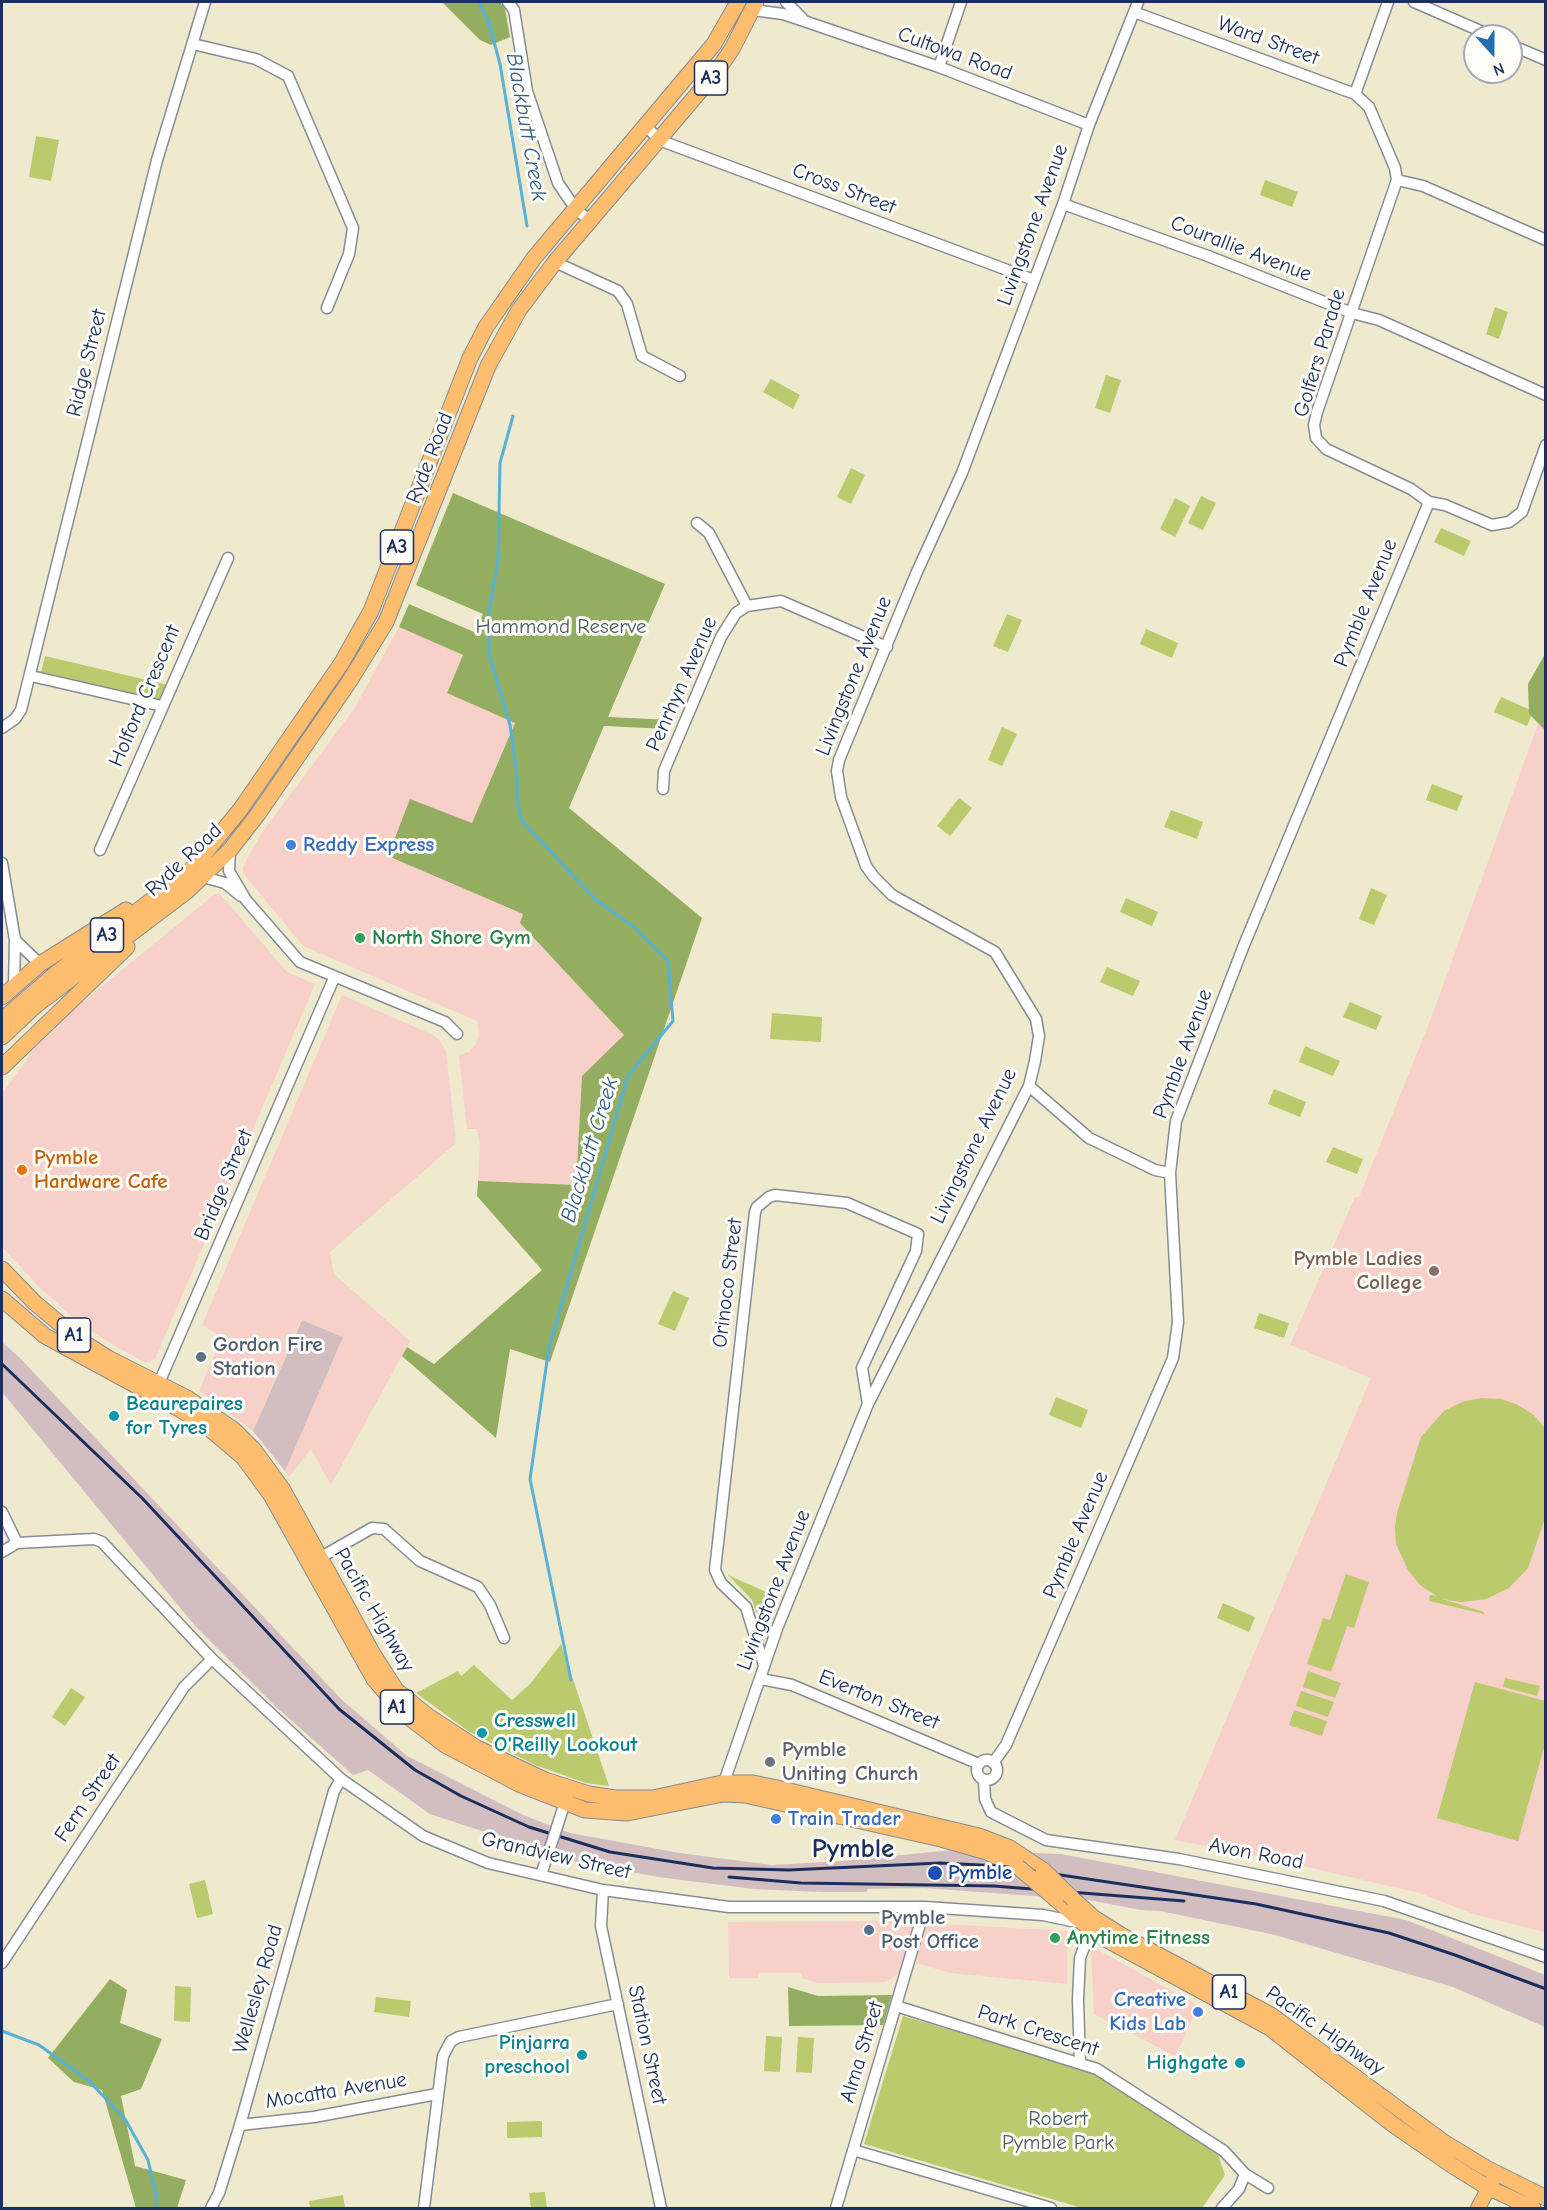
<!DOCTYPE html>
<style>
body{margin:0}
#map{position:relative;width:1547px;height:2210px;overflow:hidden;background:#efe9ce;font-family:"Comic Neue",sans-serif}
canvas{display:block}
.frame{position:absolute;inset:0;border:3px solid #1b2f5e;pointer-events:none}
.north{position:absolute;left:1463px;top:24px;width:60px;height:60px;box-sizing:border-box;background:#fdfcf7;border:2px solid #a3aaba;border-radius:50%;rotate:159deg;font-size:16px;font-weight:700;line-height:24px;text-align:center;color:#1b2f5e}
.north::after{content:'';display:block;margin:auto;width:21px;height:27px;background:#1f6fb2;clip-path:polygon(50% 0,100% 100%,50% 72%,0 100%)}
</style>
<div id="map">
<canvas width="1547" height="2210"></canvas>
<div class="frame"></div>
<div class="north">N</div>
</div>
<script>
const c = document.querySelector('canvas').getContext('2d');
c.lineJoin = 'round';
function paint(path, color) {
  c.fillStyle = color;
  c.fill(path, 'evenodd');
}
function shape(rows) {
  const path = new Path2D();
  for (const r of rows) {
    if (r.length === 3) {
      path.moveTo(r[0] + r[2], r[1]);
      path.arc(r[0], r[1], r[2], 0, 2 * Math.PI);
      continue;
    }
    path.moveTo(r[0], r[1]);
    for (let i = 2; i < r.length; i += 2) path.lineTo(r[i], r[i + 1]);
  }
  return path;
}
function stroke(path, color, width, dash) {
  c.strokeStyle = color;
  c.lineWidth = width;
  c.lineCap = dash ? 'butt' : 'round';
  c.setLineDash(dash || []);
  c.stroke(path);
}
function drawText(font, color, halo, rows, align = 'center') {
  c.font = font + ' "Comic Neue",sans-serif';
  c.lineWidth = 6;
  c.setLineDash([]);
  c.textBaseline = 'middle';
  c.strokeStyle = halo;
  c.fillStyle = color;
  for (const [text, x, y, turn = 0] of rows) {
    c.save();
    c.translate(x, y);
    c.rotate((+turn || 0) * Math.PI / 180);
    c.textAlign = isNaN(turn) ? turn : align;
    if (halo) c.strokeText(text, 0, 0);
    c.fillText(text, 0, 0);
    c.restore();
  }
}
const built = shape([
 [399,627,463,655,447,693,515,722,472,824,524,914,520,923,624,1035,582,1076,576,1185,478,1181,480,1147,477,1129,467,1129,459,1055,469,1052,476,1044,479,1035,477,1021,303,946,243,873,243,867,261,834,354,709],
 [1545,705,1545,1932,1474,1914,1419,1893,1269,1858,1175,1840,1371,1378,1290,1345,1355,1197,1359,1197,1430,1021],
 [215,894,220,894,287,972,315,984,155,1359,145,1363,100,1337,72,1316,41,1289,2,1247,2,1094,35,1048,79,1005],
 [342,995,433,1035,439,1040,446,1051,456,1143,330,1252,334,1274,410,1341,331,1485,311,1449,289,1477,285,1471,343,1337,301,1320,253,1431,199,1391,222,1337,202,1325],
 [914,1921,899,1973,886,1982,818,1983,802,1978,802,1973,759,1973,758,1978,729,1978,728,1922],
 [925,1923,1067,1931,1067,1984,950,1973,917,1963],
 [1091,1946,1199,2006,1175,2056,1094,2014]
]);
const industrial = shape([
 [302,1320,343,1337,285,1471,253,1431],
 [2,1342,20,1358,341,1699,407,1756,523,1815,570,1833,680,1853,771,1865,843,1861,952,1850,1061,1854,1406,1920,1545,1975,1545,2027,1453,1987,1275,1935,1161,1911,1141,1910,1089,1900,924,1888,867,1889,867,1892,821,1892,754,1889,658,1877,573,1861,430,1814,368,1770,353,1775,275,1706,196,1627,2,1392]
]);
const green = shape([
 [36,136,59,140,51,181,29,177],
 [1265,180,1298,192,1292,207,1260,195],
 [1495,307,1508,312,1499,339,1486,334],
 [1106,375,1121,380,1110,413,1095,408],
 [771,379,800,395,793,409,763,392],
 [851,468,865,475,851,504,837,497],
 [1201,496,1216,503,1203,530,1188,523],
 [1175,498,1190,506,1175,537,1160,529],
 [1441,528,1471,541,1464,556,1434,542],
 [1007,614,1022,620,1008,652,993,646],
 [1146,629,1178,643,1172,658,1140,644],
 [45,656,168,685,163,700,41,672],
 [1501,697,1533,711,1527,726,1494,712],
 [1002,727,1017,734,1002,766,988,760],
 [1432,784,1463,796,1457,811,1426,800],
 [959,798,972,808,950,836,937,826],
 [1171,810,1203,822,1197,839,1164,827],
 [1371,888,1387,895,1374,925,1359,919],
 [1126,898,1158,912,1152,926,1120,912],
 [1107,967,1140,981,1133,996,1100,982],
 [1350,1002,1382,1016,1376,1030,1343,1017],
 [772,1013,822,1017,821,1042,770,1039],
 [1305,1046,1340,1061,1333,1076,1299,1062],
 [1274,1089,1306,1102,1300,1117,1268,1104],
 [1333,1147,1363,1159,1357,1174,1326,1162],
 [673,1291,689,1298,675,1331,658,1324],
 [1259,1313,1289,1323,1284,1338,1254,1328],
 [1056,1397,1088,1410,1081,1428,1049,1415],
 [1481,1398,1502,1399,1518,1405,1534,1415,1546,1430,1545,1518,1528,1568,1509,1588,1486,1599,1461,1602,1442,1599,1484,1612,1484,1614,1429,1601,1430,1595,1437,1596,1420,1585,1408,1570,1396,1544,1395,1527,1397,1513,1421,1437,1444,1411,1462,1402],
 [1346,1574,1369,1582,1354,1628,1347,1626,1331,1672,1307,1664,1323,1618,1330,1620],
 [728,1575,773,1595,764,1634,752,1600],
 [1223,1603,1255,1617,1249,1632,1217,1618],
 [561,1644,609,1786,586,1783,535,1765,468,1731,416,1693,458,1671,461,1676,474,1665,512,1700,530,1684],
 [1308,1671,1341,1683,1335,1698,1303,1687],
 [1505,1678,1540,1686,1537,1696,1503,1687],
 [1475,1682,1545,1701,1545,1744,1518,1841,1437,1818],
 [71,1688,85,1697,65,1726,52,1717],
 [1301,1691,1334,1702,1328,1717,1296,1706],
 [1294,1710,1327,1721,1322,1736,1289,1725],
 [205,1880,213,1914,197,1918,189,1884],
 [175,1986,191,1987,190,2022,174,2021],
 [376,1997,411,2001,409,2017,374,2012],
 [903,2016,1093,2072,1218,2154,1225,2175,1202,2208,1082,2208,864,2144],
 [766,2036,782,2037,780,2072,764,2071],
 [798,2037,814,2038,812,2073,796,2072],
 [542,2121,542,2137,507,2138,507,2122],
 [545,2192,547,2208,531,2208,529,2193],
 [343,2195,345,2208,310,2208,309,2201]
]);
const forest = shape([
 [442,2,500,2,505,9,510,37,491,45,480,40],
 [453,493,665,584,608,717,672,720,668,729,604,726,569,808,702,918,550,1362,510,1349,496,1438,402,1356,407,1347,434,1364,542,1270,477,1196,478,1181,576,1185,582,1076,624,1035,520,923,523,914,388,856,410,799,472,823,515,723,447,693,463,655,399,627,409,604,474,632,483,614,416,585],
 [1545,654,1546,730,1545,730,1529,714,1528,684],
 [110,1979,127,1990,120,2023,162,2039,141,2089,121,2096,135,2166,186,2180,177,2208,136,2208,102,2090,74,2082,48,2058],
 [788,1987,818,1996,892,1995,883,2025,789,2026]
]);
const stream = shape([
 [479,2,489,23,500,64,527,226],
 [513,416,500,463,498,560,489,611,489,654,510,725,517,776,517,801,522,821,596,900,634,927,668,961,673,1021,628,1076,549,1347,530,1479,571,1680],
 [2,2031,39,2045,89,2081,125,2119,148,2160,157,2199,156,2208]
]);
const minor = shape([
 [508,2,514,10,527,91,558,183,575,208,590,221],
 [786,2,802,18],
 [1414,2,1492,36],
 [753,10,783,14,807,22,939,67,1089,125],
 [1134,12,1355,94,1369,107,1395,168,1397,180,1317,412,1314,425,1316,438,1326,449,1411,489,1429,502,1445,505,1492,525,1509,522,1522,512,1546,445],
 [193,44,256,59,288,76,353,228,349,254,327,308],
 [1511,45,1546,60],
 [939,67,961,2],
 [1355,94,1388,2],
 [645,126,659,139,667,143,1034,280],
 [1397,180,1423,186,1546,240],
 [1063,204,1208,256,1352,313,1379,320,1546,395],
 [555,262,618,291,627,304,642,356,680,376],
 [697,523,709,533,747,606],
 [31,676,162,706],
 [2,728,15,719,21,710,157,160,205,2],
 [663,789,664,771,721,637,736,613,747,606,781,601,887,647],
 [100,850,228,558],
 [230,850,229,871,246,900,300,962,445,1022,457,1034],
 [2,863,15,940,14,986],
 [203,877,225,883,241,896],
 [15,940,40,964],
 [1029,1086,1089,1138,1155,1170,1170,1173],
 [162,1388,159,1383,334,978],
 [2,1512,17,1543],
 [2,1552,17,1543,94,1539,102,1542,212,1659,341,1779,423,1836,488,1863,603,1890,729,1907,925,1907,1043,1915,1081,1923],
 [316,1560,372,1528,384,1529,420,1561,478,1587,490,1605,504,1638],
 [764,1665,746,1607,721,1583,715,1570,755,1212,757,1207,769,1197,775,1195,847,1203,918,1234,916,1251,862,1368,868,1404],
 [761,1679,792,1685,979,1764],
 [987,1770,10],
 [993,1763,1006,1745,1173,1358,1178,1322,1170,1173,1176,1121,1244,945,1429,502],
 [984,1780,985,1799,991,1812,1046,1840,1179,1859,1384,1901,1546,1957],
 [722,1788,778,1626,868,1404,1029,1086,1035,1061,1039,1036,1036,1019,995,952,892,895,874,877,866,866,841,797,837,771,839,760,916,574,962,473,1063,204,1089,125,1138,2],
 [557,1827,567,1796],
 [541,1875,548,1854],
 [603,1890,601,1926,661,2208],
 [2,1963,184,1687,212,1659],
 [896,2006,1097,2069,1224,2151,1245,2174,1239,2189,1222,2208],
 [1080,2062,1078,2000,1080,1958,1084,1947,1096,1934],
 [240,2125,314,2117,437,2094],
 [853,2150,1051,2208],
 [1245,2174,1268,2188],
 [211,2208,219,2193,240,2125,334,1791,341,1779],
 [424,2208,443,2056,451,2041,459,2037,618,2004],
 [836,2208,925,1907]
]);
const major = shape([
 [1478,2208,1494,2178]
]);
const highway = shape([
 [2,997,40,964,126,910],
 [2,1020,54,975,191,870,240,810,341,664,371,611,470,358,486,327,534,258,714,44,738,2],
 [2,1037,35,1006,186,892,230,850,258,814,349,682,386,622,488,366,519,310,555,262,717,71,732,49,756,2],
 [2,1067,127,947],
 [2,1269,35,1303,78,1339,108,1358,187,1398,234,1430,254,1450,283,1490,373,1654,396,1690,428,1716,477,1748,545,1780,589,1794,615,1798,653,1798,722,1783,753,1783,777,1788,979,1836,1010,1848,1043,1870],
 [2,1299,45,1336,181,1410,204,1424,243,1457,271,1495,374,1679,402,1712,445,1745,519,1784,585,1810,627,1813,723,1794,745,1795,941,1839,987,1852,1018,1867],
 [1056,1899,1096,1934,1270,2028,1391,2123,1453,2166,1487,2187,1533,2208],
 [1073,1899,1094,1918,1121,1935,1271,2015,1445,2143,1486,2168,1546,2198]
]);
const rail = shape([
 [2,1364,142,1498,339,1709,415,1770,461,1796,529,1827,610,1852,713,1868,789,1870,940,1863,1000,1866,1256,1904,1389,1933,1455,1955,1546,1989],
 [729,1877,801,1883,994,1886,1184,1901]
]);
const minorBridge = shape([
 [548,1854,557,1827]
]);
const highwayBridge = shape([
 [1018,1867,1056,1899],
 [1043,1870,1073,1899]
]);
const markers = [
 [291,845,6,"#3f7fe0"],
 [360,938,6,"#2e9e5b"],
 [22,1170,6,"#e8710a"],
 [1434,1271,6,"#8d6e63"],
 [201,1357,6,"#5c6f8a"],
 [114,1416,6,"#0f9aa8"],
 [482,1733,6,"#0f9aa8"],
 [770,1762,6,"#6b7280"],
 [776,1819,6,"#3f7fe0"],
 [935,1873,8,"#1a4fb4"],
 [869,1930,6,"#5c6f8a"],
 [1055,1938,6,"#2e9e5b"],
 [1198,2012,6,"#3f7fe0"],
 [582,2055,6,"#0f9aa8"],
 [1240,2063,6,"#0f9aa8"]
];
const shields = [
 [711,78,33],
 [397,547,33],
 [107,935,33],
 [74,1335,33],
 [397,1707,33],
 [1229,1992,33]
];
const shieldNames = [
 ["A3",711,78],
 ["A3",397,547],
 ["A3",107,935],
 ["A1",74,1335],
 ["A1",397,1707],
 ["A1",1229,1992]
];
const streetNames = [
 ["Ward Street",1268,41,20],
 ["Cultowa Road",955,54,20],
 ["Cross Street",844,189,21],
 ["Livingstone Avenue",1033,225,-70],
 ["Courallie Avenue",1241,249,21],
 ["Golfers Parade",1320,353,-73],
 ["Ridge Street",87,363,-76],
 ["Ryde Road",430,458,-69],
 ["Pymble Avenue",1366,603,-68],
 ["Livingstone Avenue",854,676,-68],
 ["Penrhyn Avenue",682,684,-66],
 ["Holford Crescent",145,696,-67],
 ["Ryde Road",184,860,-43],
 ["Pymble Avenue",1183,1054,-70],
 ["Livingstone Avenue",974,1146,-64],
 ["Bridge Street",224,1185,-67],
 ["Orinoco Street",728,1283,-83],
 ["Pymble Avenue",1076,1535,-67],
 ["Livingstone Avenue",774,1590,-69],
 ["Pacific Highway",374,1610,60],
 ["Everton Street",879,1700,22],
 ["Fern Street",88,1798,-56],
 ["Avon Road",1256,1854,11],
 ["Grandview Street",556,1856,13],
 ["Wellesley Road",258,1989,-74],
 ["Park Crescent",1038,2031,18],
 ["Pacific Highway",1325,2031,35],
 ["Station Street",647,2045,78],
 ["Alma Street",862,2052,-73],
 ["Mocatta Avenue",336,2091,-9]
];
const parkNames = [
 ["Hammond Reserve",561,627],
 ["Robert",1058,2119],
 ["Pymble Park",1058,2143]
];
const shopNames = [
 ["Reddy Express",303,845],
 ["Train Trader",788,1819],
 ["Creative",1186,2000,"right"],
 ["Kids Lab",1186,2024,"right"]
];
const leisureNames = [
 ["North Shore Gym",372,938],
 ["Anytime Fitness",1067,1938]
];
const foodNames = [
 ["Pymble",34,1158],
 ["Hardware Cafe",34,1182]
];
const educationNames = [
 ["Pymble Ladies",1422,1259],
 ["College",1422,1283]
];
const serviceNames = [
 ["Gordon Fire",213,1345],
 ["Station",213,1369],
 ["Pymble",881,1918],
 ["Post Office",881,1942]
];
const cultureNames = [
 ["Beaurepaires",126,1404],
 ["for Tyres",126,1428],
 ["Cresswell",494,1721],
 ["O'Reilly Lookout",494,1745],
 ["Pinjarra",570,2043,"right"],
 ["preschool",570,2067,"right"],
 ["Highgate",1228,2063,"right"]
];
const worshipNames = [
 ["Pymble",782,1750],
 ["Uniting Church",782,1774]
];
const transitNames = [
 ["Pymble",948,1873]
];
const waterNames = [
 ["Blackbutt Creek",526,127,80],
 ["Blackbutt Creek",590,1150,-73]
];
const districtNames = [
 ["Pymble",853,1849]
];
paint(built, '#f7d0c9');
paint(industrial, '#d2bec1');
paint(green, '#baca6d');
paint(forest, '#93ae60');
stroke(stream, '#58b1d6', 3);
stroke(minor, '#858c96', 13);
stroke(major, '#858c96', 16);
stroke(highway, '#858c96', 17);
stroke(minor, '#fff', 10);
stroke(major, '#fcbd6f', 14);
stroke(highway, '#fcbd6f', 15);
stroke(rail, '#1b2f5e', 3);
stroke(minorBridge, '#858c96', 13, []);
stroke(highwayBridge, '#858c96', 17, []);
stroke(minorBridge, '#fff', 10);
stroke(highwayBridge, '#fcbd6f', 15);
for (const [x, y, r, color] of markers) {
  const dot = new Path2D();
  dot.arc(x, y, r, 0, 2 * Math.PI);
  c.fillStyle = color;
  c.fill(dot);
  stroke(dot, '#fdfcf7', 2);
}
for (const [x, y, w] of shields) {
  const box = new Path2D();
  box.roundRect(x - w / 2, y - 17, w, 34, 4.5);
  c.fillStyle = '#fdfcf7';
  c.fill(box);
  stroke(box, '#1b2f5e', 1.5);
}
drawText('bold 20px', '#1b2f5e', null, shieldNames);
drawText('21px', '#1b2f5e', '#fdfcf7', streetNames);
drawText('21px', '#4b5e62', '#fdfcf7', parkNames);
drawText('bold 21px', '#366cbe', '#fdfcf7', shopNames, 'left');
drawText('bold 21px', '#27864d', '#fdfcf7', leisureNames, 'left');
drawText('bold 21px', '#c56008', '#fdfcf7', foodNames, 'left');
drawText('bold 21px', '#785e54', '#fdfcf7', educationNames, 'right');
drawText('bold 21px', '#4e5e75', '#fdfcf7', serviceNames, 'left');
drawText('bold 21px', '#0d838f', '#fdfcf7', cultureNames, 'left');
drawText('bold 21px', '#5b616d', '#fdfcf7', worshipNames, 'left');
drawText('bold 21px', '#164399', '#fdfcf7', transitNames, 'left');
drawText('italic 22px', '#305c88', '#fdfcf7', waterNames);
drawText('bold 27px', '#1b2f5e', '#fdfcf7', districtNames);
</script>
